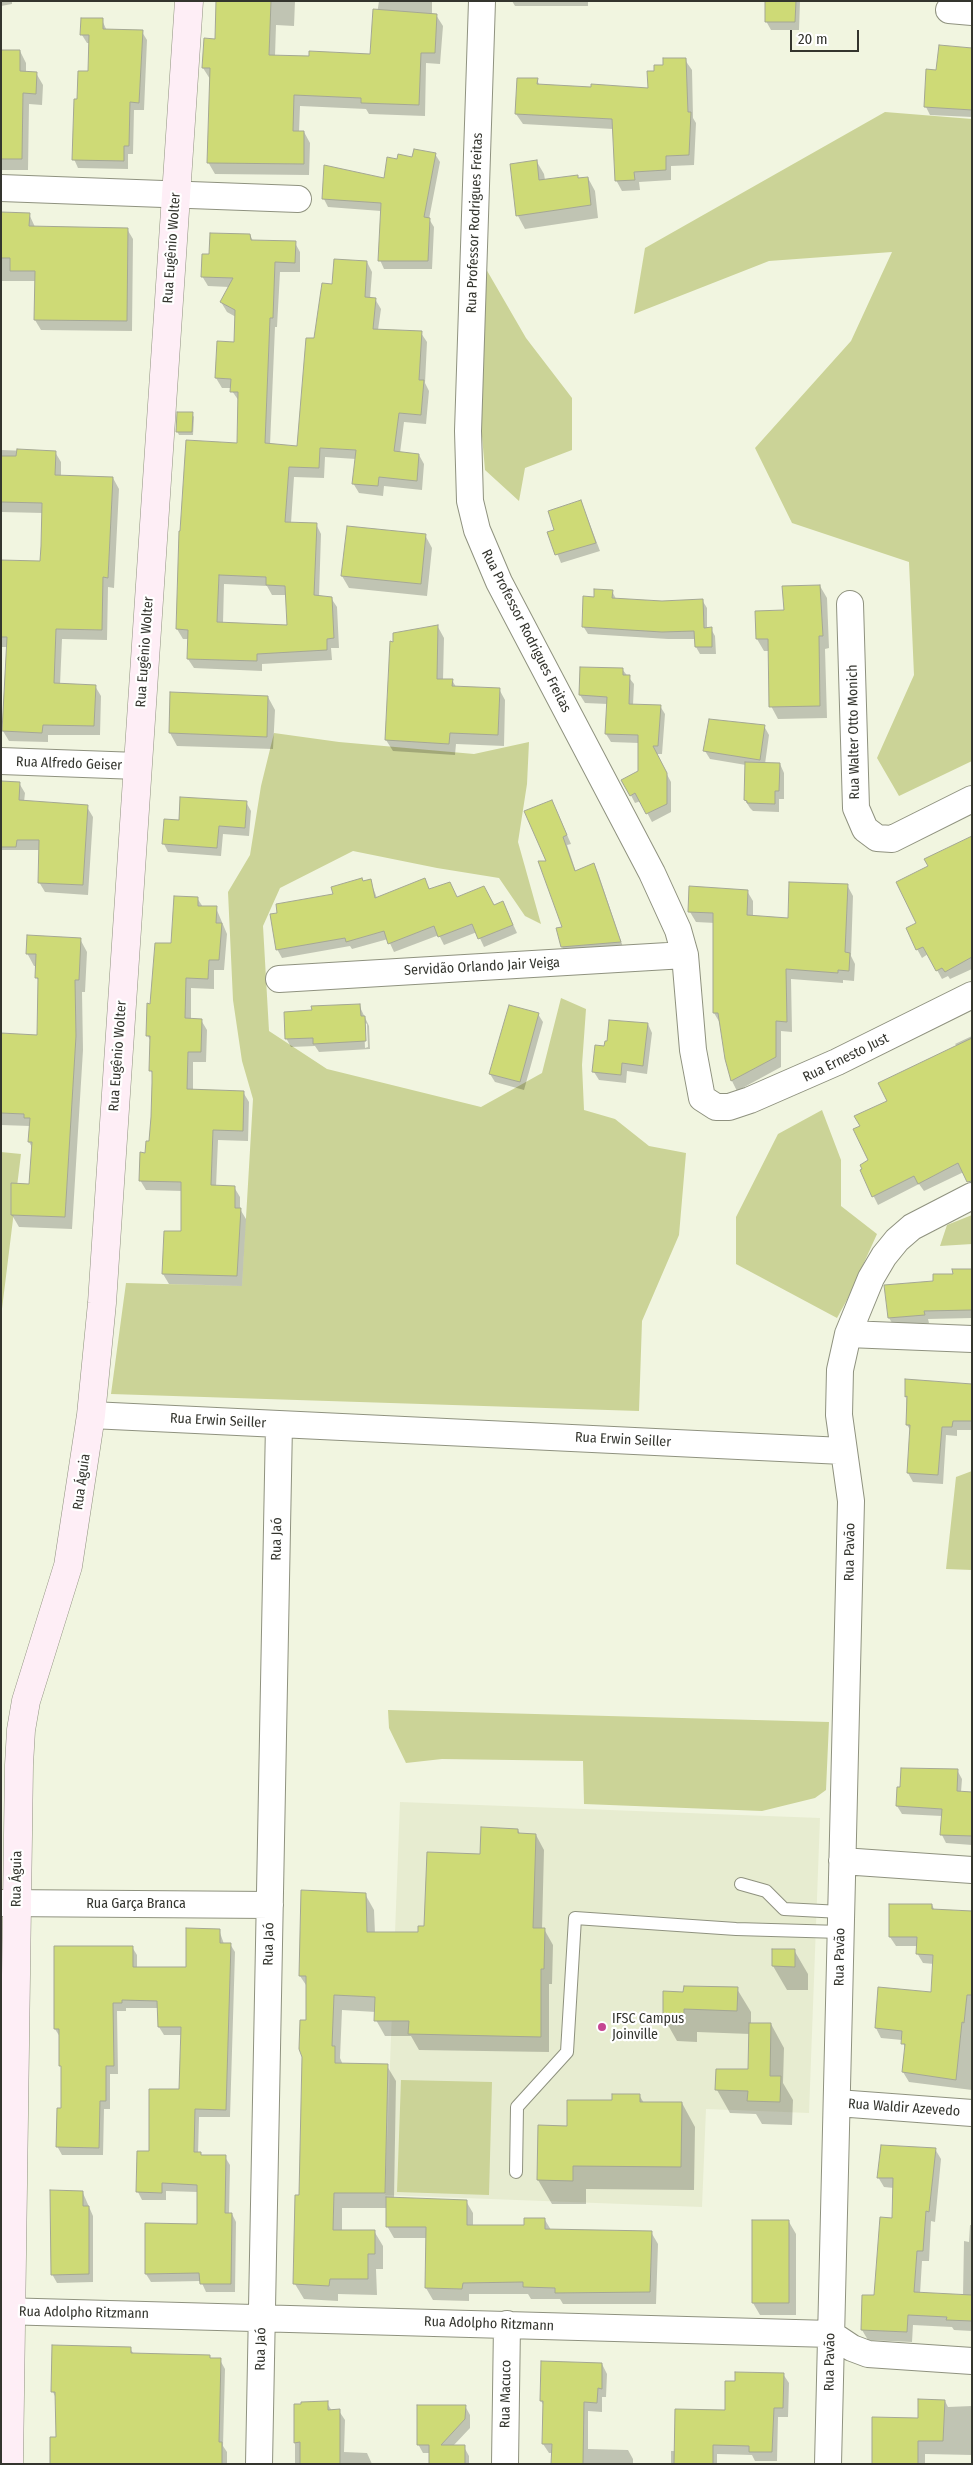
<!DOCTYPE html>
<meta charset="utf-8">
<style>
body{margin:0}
#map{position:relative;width:973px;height:2465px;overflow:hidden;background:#f1f5e0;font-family:"Fira Sans Condensed",sans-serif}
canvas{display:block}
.frame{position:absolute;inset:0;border:2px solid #34352e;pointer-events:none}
.scale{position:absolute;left:790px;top:30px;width:69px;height:22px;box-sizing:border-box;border:2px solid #34352e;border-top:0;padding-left:6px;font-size:15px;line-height:18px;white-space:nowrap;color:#34352e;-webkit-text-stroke:4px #fff;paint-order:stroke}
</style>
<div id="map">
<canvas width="973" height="2465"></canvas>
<div class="frame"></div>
<div class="scale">20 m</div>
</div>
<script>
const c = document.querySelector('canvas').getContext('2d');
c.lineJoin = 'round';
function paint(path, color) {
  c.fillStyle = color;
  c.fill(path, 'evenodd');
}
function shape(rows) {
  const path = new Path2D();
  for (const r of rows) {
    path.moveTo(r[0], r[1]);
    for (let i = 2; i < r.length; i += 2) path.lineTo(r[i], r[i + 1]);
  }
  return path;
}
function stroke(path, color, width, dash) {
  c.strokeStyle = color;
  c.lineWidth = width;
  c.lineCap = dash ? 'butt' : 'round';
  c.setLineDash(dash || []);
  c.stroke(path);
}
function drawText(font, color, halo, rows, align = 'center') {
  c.font = font + ' "Fira Sans Condensed",sans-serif';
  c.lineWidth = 4.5;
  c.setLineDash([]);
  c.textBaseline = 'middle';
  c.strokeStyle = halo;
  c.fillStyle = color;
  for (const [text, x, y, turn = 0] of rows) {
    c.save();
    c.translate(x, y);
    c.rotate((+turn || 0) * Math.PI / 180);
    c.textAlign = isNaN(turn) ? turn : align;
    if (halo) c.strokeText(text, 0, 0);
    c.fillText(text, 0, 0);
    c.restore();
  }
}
const built = shape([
 [400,1802,820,1818,809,2113,706,2109,702,2207,385,2195]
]);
const green = shape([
 [885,112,972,119,972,761,899,796,877,758,914,675,909,562,792,523,755,448,851,341,892,252,769,261,634,314,645,248],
 [482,262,526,338,572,398,572,450,525,468,519,501,485,470,480,414],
 [274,733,339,742,474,754,529,742,527,784,518,842,541,924,525,916,499,878,437,868,353,851,280,888,263,926,269,1031,327,1069,481,1107,542,1073,561,998,586,1009,582,1065,584,1110,615,1119,649,1146,686,1153,679,1235,642,1321,639,1411,111,1394,126,1283,242,1286,253,1099,242,1061,233,1000,228,892,250,855,261,786],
 [822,1110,841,1160,841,1206,877,1234,848,1298,837,1318,736,1264,736,1217,778,1134],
 [1,1152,21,1154,1,1317],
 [972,1215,972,1244,940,1246,947,1225],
 [972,1471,972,1570,946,1569,956,1477],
 [388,1710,829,1722,826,1790,815,1798,762,1811,584,1804,583,1761,442,1759,406,1763,389,1728],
 [401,2080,492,2082,489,2195,397,2192]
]);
const shadow = shape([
 [1,1,12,1,12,4,1,6],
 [217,1,295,1,294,26,276,25,275,56,310,57,371,55,379,1,432,1,432,15,436,15,443,26,440,64,426,63,425,116,369,114,366,109,300,106,299,132,304,132,310,143,309,175,215,174,208,162,210,79,203,68,216,40],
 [512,1,588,1,588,6,515,6],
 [767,1,800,1,799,30,771,30,766,21],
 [102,20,107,31,142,32,147,40,144,110,134,110,133,154,128,154,128,169,78,168,74,159,78,101,89,73,90,43,87,43,82,35],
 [972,49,972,117,930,115,926,107,937,71],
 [1,51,20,51,26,63,26,73,36,73,43,85,42,105,29,104,28,170,1,170],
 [685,60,692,70,693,118,696,123,694,165,671,166,671,180,639,182,640,190,622,191,616,180,613,129,523,124,516,114,537,80,540,86,649,89,665,66],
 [435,154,440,162,429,219,434,227,432,269,384,269,380,260,381,211,328,207,324,199,385,179,398,161],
 [537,162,544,174,545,180,588,178,595,191,598,218,525,229,518,216,512,165],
 [1,214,29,214,35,227,127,229,133,239,132,331,41,330,35,320,36,281,1,281],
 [250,235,253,241,295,243,300,252,300,272,280,272,277,327,275,327,270,445,298,447,316,340,333,285,367,262,372,272,370,299,375,299,381,309,378,330,421,333,427,342,425,383,429,391,426,424,404,422,400,453,419,455,424,464,422,490,384,486,383,496,359,493,353,483,356,459,325,457,324,478,294,477,291,523,316,524,321,534,319,597,331,598,337,607,339,648,331,648,332,660,262,664,262,671,194,668,188,659,189,639,183,639,177,629,180,532,238,444,239,401,232,391,232,388,222,388,216,378,236,343,236,317,227,312,221,302,229,287,208,286,202,276,210,255],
 [224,584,267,586,272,595,286,595,288,626,223,623],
 [192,414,194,417,193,435,179,435,177,431],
 [1,450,55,452,61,462,61,476,113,478,119,489,114,588,108,587,107,640,62,639,60,685,95,686,101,696,100,735,48,735,48,742,9,741,3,731,7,647,1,647,1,561,41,562,43,513,1,512],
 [581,501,600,551,561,563,549,533,556,531],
 [425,535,432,548,427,596,349,588,342,576],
 [820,586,827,598,829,648,825,649,827,718,778,719,771,706,769,651,764,651,757,639,785,611],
 [612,591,616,599,662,602,702,600,707,608,707,629,711,629,715,636,716,654,700,654,696,647,696,639,668,639,588,634,583,626,595,598],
 [438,627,444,638,443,680,452,680,456,687,499,689,505,700,504,746,456,744,455,755,393,751,386,740],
 [622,669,634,684,633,705,660,706,665,714,662,754,656,754,671,782,671,812,652,822,641,801,635,803,623,780,639,772,639,743,611,742,606,734,608,704,585,703,580,695],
 [172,693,268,697,275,710,273,749,177,746,170,733],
 [764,726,769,735,765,764,780,764,784,773,784,799,779,799,779,812,753,811,750,808,745,800,746,765,710,759,705,751],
 [1,783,19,783,25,793,24,802,87,807,93,817,88,895,45,892,39,882,40,850,2,850,1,874],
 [246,802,251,811,249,836,223,834,221,856,168,852,164,844,165,821,181,821],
 [556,809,571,844,567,845,576,872,594,865,598,873,624,950,567,955,562,947,563,928,548,862],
 [972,837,972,969,950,979,948,976,942,979,928,954,922,958,917,949,918,923,930,867],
 [370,880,377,898,424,880,430,890,457,899,494,906,503,902,517,933,484,947,477,932,444,945,439,935,394,952,388,939,352,949,350,946,282,958,277,949,334,895],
 [847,885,853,896,851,956,855,964,854,981,843,980,843,983,791,979,792,1032,781,1031,781,1067,737,1091,732,1081,726,1059,720,1023,714,1013,715,923,696,922,690,912,747,891,753,901,753,917,789,919],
 [197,898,203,907,216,908,227,934,224,970,214,970,214,989,191,988,191,1020,201,1020,207,1030,206,1062,193,1062,193,1090,243,1092,249,1102,248,1141,218,1140,216,1187,234,1187,240,1197,240,1209,246,1219,242,1286,169,1284,163,1274,182,1233,183,1191,146,1190,140,1180,150,1142,153,1075,151,1071,151,1042,148,1036,152,1005,173,945],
 [80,939,87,952,85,992,82,992,83,1050,72,1229,19,1227,12,1215,30,1185,33,1149,29,1142,30,1126,1,1125,1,1035,39,1036,40,983,36,977,37,966,34,966,27,953],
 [359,1005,369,1026,370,1049,319,1052,315,1046,291,1047,286,1038],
 [364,1022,367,1024,368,1047,365,1048],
 [538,1014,543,1022,524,1090,495,1082,490,1074],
 [648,1024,652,1033,647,1074,627,1071,626,1083,599,1080,594,1072,605,1047],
 [972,1036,972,1168,924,1191,919,1184,878,1205,861,1171,870,1161,862,1127,889,1102,957,1046,955,1044],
 [972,1270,972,1318,928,1319,929,1323,894,1326,889,1318,934,1282],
 [906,1380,972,1385,972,1430,957,1430,957,1436,946,1435,943,1484,913,1482,908,1473,911,1431,907,1425],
 [957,1770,962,1779,961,1792,972,1792,972,1845,946,1843,942,1835,942,1816,902,1814,897,1806],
 [518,1830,520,1834,536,1835,544,1850,542,1929,544,1929,553,1945,552,1984,549,1984,549,2052,419,2050,411,2036,385,2036,376,2020,376,2012,342,2010,340,2058,343,2065,387,2066,396,2081,394,2199,466,2201,473,2213,473,2226,525,2226,545,2220,551,2230,651,2232,658,2244,656,2304,563,2304,560,2299,531,2299,528,2294,469,2294,469,2301,433,2300,426,2288,427,2238,394,2238,387,2226,387,2208,342,2208,342,2231,374,2231,383,2246,383,2269,376,2269,377,2295,338,2294,338,2301,304,2299,295,2284,308,2021,308,1988,300,1976,365,1894,374,1910,375,1934,419,1934,481,1856],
 [932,1905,935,1911,972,1912,972,2090,909,2082,903,2072,906,2050,902,2040,881,2038,876,2028,933,1993,934,1964,923,1963,917,1953,918,1946,896,1946,890,1937],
 [219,1930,224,1944,230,1944,235,1952,230,2117,199,2117,198,2154,202,2156,225,2157,230,2165,229,2214,232,2214,236,2222,235,2292,206,2292,201,2281,151,2282,146,2274,198,2225,198,2192,166,2191,166,2200,142,2200,138,2192,150,2152,181,2091,182,2035,164,2035,159,2027,158,2008,126,2008,126,2011,117,2011,118,2074,110,2074,110,2109,104,2109,103,2155,62,2155,57,2146,62,2110,62,2069,60,2037,55,2029,56,1947,132,1947,137,1955,137,1968,187,1968],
 [774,1950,794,1950,808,1974,808,1990,787,1990,773,1966],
 [737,1989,751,2012,751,2024,771,2024,784,2048,783,2083,793,2100,792,2125,762,2124,756,2114,730,2113,717,2090,749,2070,750,2034,697,2032,697,2042,677,2041,664,2018,685,1993],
 [639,2095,644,2103,682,2103,695,2127,694,2190,586,2189,586,2204,552,2204,538,2180,539,2127,568,2127,613,2101],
 [935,2149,941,2159,935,2222,931,2221,929,2261,922,2261,920,2294,963,2296,964,2241,969,2242,970,2225,972,2225,972,2331,954,2330,952,2327,913,2325,912,2342,868,2340,862,2330,875,2296,893,2219,894,2188,884,2187,878,2177],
 [83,2193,93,2216,93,2282,57,2283,52,2274],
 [789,2222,796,2234,796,2315,760,2315,753,2303],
 [130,2349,134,2354,209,2356,211,2359,220,2360,225,2369,223,2446,227,2452,227,2464,52,2464,57,2438,56,2398,53,2392],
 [602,2364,607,2374,606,2397,602,2397,602,2412,588,2411,588,2449,628,2450,633,2459,633,2464,552,2464,553,2453,549,2453,543,2444,544,2406,541,2401],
 [783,2374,789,2383,788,2417,778,2417,777,2461,755,2461,752,2455,717,2454,717,2464,671,2464,671,2451,675,2451,726,2411,736,2382],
 [945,2401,948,2407,972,2406,972,2455,925,2454,925,2464,874,2464,919,2419],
 [327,2403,332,2411,339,2411,345,2420,344,2452,367,2453,372,2464,295,2464,295,2406],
 [465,2406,470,2415,470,2428,453,2446,464,2447,469,2456,469,2464,429,2464,429,2453,423,2453,418,2444]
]);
const building = shape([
 [216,1,271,1,269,55,309,56,309,51,370,54,373,9,437,14,435,53,421,53,419,105,361,103,361,98,294,95,293,131,304,131,304,164,207,163,210,68,202,68,204,38,215,39,216,1],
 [765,1,796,1,795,22,765,22,765,1],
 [81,18,103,18,103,29,143,30,139,103,130,102,129,146,124,146,124,161,72,160,74,99,77,99,78,71,88,71,89,35,80,35,81,18],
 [939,45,972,48,972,110,924,107,926,69,936,70,939,45],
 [1,50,20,50,20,71,37,72,36,94,23,93,22,159,1,159,1,50],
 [663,58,686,58,688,112,691,112,689,155,666,156,666,170,634,172,635,180,615,181,612,119,515,114,517,78,538,78,537,84,591,87,591,84,648,88,647,71,654,71,654,65,663,65,663,58],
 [414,149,436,153,424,217,430,218,428,261,378,261,381,203,322,199,324,165,384,178,387,157,397,159,398,154,412,157,414,149],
 [537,160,539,180,578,175,578,178,588,177,591,205,516,216,510,164,537,160],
 [1,212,30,213,29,226,128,228,127,321,34,320,35,271,10,271,10,258,1,258,1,212],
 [210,233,250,234,251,240,296,241,295,263,275,262,273,318,270,318,265,443,297,446,306,338,314,338,322,283,332,284,334,259,367,261,365,297,376,298,373,329,422,331,419,380,424,380,421,415,399,413,394,451,419,454,417,481,379,477,378,486,352,484,356,450,320,448,319,468,289,467,285,522,317,523,314,595,332,597,334,638,327,639,327,650,257,654,257,661,187,659,188,630,176,629,179,531,180,531,186,440,237,443,238,392,230,392,231,379,215,378,217,341,234,342,235,310,220,302,233,278,201,277,202,254,209,254,210,233],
 [219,575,266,577,266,585,285,586,287,625,217,622,219,575],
 [177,412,193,412,192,432,176,432,177,412],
 [17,449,56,451,55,475,113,477,108,578,103,577,102,630,56,629,54,683,96,685,94,726,43,725,42,733,2,731,7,637,1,637,1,560,40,561,41,546,42,503,1,502,1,456,16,456,17,449],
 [581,500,596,543,555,555,547,532,554,530,548,511,581,500],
 [347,526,426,534,421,584,341,576,347,526],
 [820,585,823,636,819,636,820,706,769,707,768,639,756,639,755,611,784,610,782,586,820,585],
 [594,589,613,590,612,598,662,601,703,599,704,628,712,627,712,647,695,647,694,631,662,632,582,627,583,596,594,597,594,589],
 [438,625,437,679,453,679,452,686,500,688,498,735,450,733,449,744,385,740,390,641,393,642,393,633,438,625],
 [580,667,623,668,623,675,630,675,629,704,661,705,658,746,653,746,667,773,667,804,646,814,635,793,630,796,621,780,638,771,638,735,605,734,607,697,579,695,580,667],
 [170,692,268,696,267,737,169,733,170,692],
 [709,719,765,725,760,760,703,751,709,719],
 [745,762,780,763,779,791,775,791,775,804,747,803,747,801,744,800,745,762],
 [1,781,20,782,19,800,88,805,83,885,38,883,39,840,17,840,16,847,1,847,1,781],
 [180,797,247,801,245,828,219,826,217,848,162,844,164,819,179,820,180,797],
 [552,800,567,835,563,837,575,871,594,863,621,942,561,947,556,928,562,927,538,861,546,861,524,811,552,800],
 [972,836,972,957,945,972,942,968,936,971,923,947,916,950,906,928,916,923,896,882,928,866,924,859,972,836],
 [362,878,363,881,371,879,375,898,425,878,429,889,450,882,457,897,484,886,494,905,503,901,513,925,478,939,472,924,438,937,434,926,388,944,384,931,346,942,345,938,276,950,270,914,277,913,276,904,333,894,331,887,362,878],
 [789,882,848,884,845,952,850,953,849,971,838,970,838,973,786,969,787,1022,776,1021,776,1057,731,1081,725,1059,718,1013,713,1013,713,913,688,912,689,886,748,890,747,915,788,918,789,882],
 [174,896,198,897,198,906,217,906,216,923,222,923,219,960,209,960,208,979,186,978,185,1018,202,1019,201,1052,188,1052,187,1089,244,1091,243,1131,213,1130,211,1185,235,1186,235,1208,241,1208,237,1276,162,1274,164,1231,181,1231,181,1182,139,1181,140,1152,145,1153,146,1141,149,1141,151,1117,152,1083,152,1071,149,1071,150,1036,146,1036,147,1003,150,1004,155,943,171,943,174,896],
 [27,935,81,938,79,980,75,980,76,1036,65,1217,11,1215,11,1183,29,1184,32,1142,28,1142,30,1118,24,1118,24,1114,1,1113,1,1033,37,1035,38,978,35,978,36,954,26,954,27,935],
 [360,1004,361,1016,365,1016,366,1041,313,1044,313,1038,285,1039,284,1012,312,1010,311,1006,360,1004],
 [509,1005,539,1013,520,1082,489,1074,509,1005],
 [609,1020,648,1023,643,1066,622,1063,621,1075,592,1072,595,1045,604,1046,605,1041,607,1041,609,1020],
 [972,1038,972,1181,967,1182,958,1163,918,1184,914,1176,872,1197,860,1170,862,1169,860,1165,868,1160,853,1129,860,1126,854,1116,887,1101,878,1083,972,1038],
 [952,1269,972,1269,972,1310,924,1311,925,1315,888,1318,884,1285,933,1281,933,1274,953,1274,952,1269],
 [905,1379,972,1384,972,1421,953,1421,952,1427,942,1427,938,1475,907,1473,910,1425,906,1425,907,1396,905,1397,905,1379],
 [901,1768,958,1769,957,1791,972,1792,972,1836,940,1835,942,1809,896,1806,897,1787,900,1787,901,1768],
 [481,1827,518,1829,518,1833,536,1834,533,1928,545,1928,544,1969,541,1969,541,2037,408,2034,409,2021,374,2021,375,1997,334,1995,332,2046,335,2046,335,2063,388,2064,385,2193,334,2193,333,2230,375,2230,375,2254,368,2254,368,2279,330,2279,329,2286,293,2284,295,2195,299,2195,302,2057,299,2049,300,2020,306,2020,306,1976,299,1976,301,1890,366,1893,367,1932,418,1932,418,1926,424,1926,427,1852,480,1854,481,1827],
 [889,1904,932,1904,932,1909,972,1911,972,1995,967,1995,964,2023,962,2022,956,2080,902,2072,905,2044,901,2044,902,2031,875,2028,878,1987,931,1992,933,1955,916,1954,917,1937,889,1937,889,1904],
 [186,1928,220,1929,220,1943,231,1943,226,2110,195,2109,194,2152,201,2152,201,2155,226,2155,225,2213,232,2213,231,2284,200,2284,199,2273,145,2274,145,2223,197,2224,197,2185,162,2183,162,2193,136,2192,137,2151,149,2151,149,2089,179,2089,181,2027,158,2027,157,2001,122,2000,122,2003,113,2003,114,2066,106,2066,106,2101,100,2101,99,2148,56,2147,57,2108,61,2108,61,2066,59,2066,59,2029,54,2029,54,1946,133,1946,133,1967,186,1967,186,1928],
 [772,1949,795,1949,795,1967,772,1966,772,1949],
 [684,1986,738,1987,737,2011,684,2009,684,2019,663,2018,663,1991,683,1992,684,1986],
 [749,2023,771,2023,770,2076,781,2076,780,2102,747,2101,748,2091,715,2090,716,2069,748,2069,749,2023],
 [612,2094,640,2094,640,2102,682,2102,681,2167,573,2166,573,2181,537,2180,538,2125,567,2126,567,2100,612,2100,612,2094],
 [881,2145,936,2148,929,2212,926,2211,923,2251,917,2251,914,2292,972,2295,972,2321,946,2320,947,2317,908,2315,907,2332,861,2330,862,2295,874,2295,880,2217,892,2218,893,2178,877,2178,881,2145],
 [50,2190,83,2191,83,2206,89,2206,89,2274,51,2275,50,2190],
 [386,2197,467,2200,467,2225,524,2225,524,2218,545,2218,545,2229,652,2231,650,2292,555,2293,555,2288,523,2287,523,2282,463,2283,462,2289,425,2288,426,2227,386,2227,386,2197],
 [752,2220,789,2220,789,2303,752,2303,752,2220],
 [52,2345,131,2347,131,2353,210,2355,210,2358,221,2358,219,2442,222,2442,222,2464,50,2464,50,2437,56,2437,55,2392,51,2392,52,2345],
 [541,2361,602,2363,602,2389,598,2388,597,2403,584,2402,583,2464,551,2464,552,2444,542,2444,543,2401,540,2401,541,2361],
 [735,2372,784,2373,783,2408,774,2408,772,2452,749,2452,749,2446,713,2445,713,2464,674,2464,675,2409,725,2410,725,2381,735,2381,735,2372],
 [918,2399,945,2400,943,2441,918,2441,918,2464,872,2464,872,2417,918,2418,918,2399],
 [328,2401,328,2410,340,2409,340,2464,300,2464,300,2442,294,2443,294,2404,301,2404,301,2402,328,2401],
 [417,2405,466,2405,465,2419,441,2445,465,2445,465,2464,429,2464,429,2445,417,2445,417,2405]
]);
const lane = shape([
 [741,1884,766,1891,784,1909,841,1912],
 [516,2172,517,2107,567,2052,575,1918,736,1929,841,1932]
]);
const street = shape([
 [482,1,468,431,470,501,477,530,499,582,652,873,678,930,685,955,693,1050,702,1098,716,1107,729,1107,750,1100,837,1062,972,995],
 [949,10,972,12],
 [1,188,298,199],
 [850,604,856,808,865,829,877,838,892,839,972,799],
 [1,761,138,766],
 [279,979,685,955],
 [848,1334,972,1339],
 [91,1415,843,1451],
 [842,1861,972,1870],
 [1,1903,270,1905],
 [837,2103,972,2113],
 [1,2311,831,2334,852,2348,868,2354,972,2361],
 [259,2464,279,1424],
 [505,2464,507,2324],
 [828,2464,851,1501,839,1415,840,1370,848,1334,871,1278,884,1256,897,1240,912,1227,972,1196]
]);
const secondary = shape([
 [9,2464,19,1765,21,1730,26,1701,68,1566,91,1415,102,1303,189,1]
]);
const markers = [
 [602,2027,5,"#c54692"]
];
const streetNames = [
 ["Rua Professor Rodrigues Freitas",475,223,-88],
 ["Rua Eugênio Wolter",172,248,-86],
 ["Rua Professor Rodrigues Freitas",526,631,63],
 ["Rua Eugênio Wolter",145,652,-86],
 ["Rua Walter Otto Monich",854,732,-91],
 ["Rua Alfredo Geiser",69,764,2],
 ["Servidão Orlando Jair Veiga",482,967,-3],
 ["Rua Eugênio Wolter",118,1056,-86],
 ["Rua Ernesto Just",846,1058,-26],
 ["Rua Erwin Seiller",218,1421,3],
 ["Rua Erwin Seiller",623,1440,3],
 ["Rua Águia",82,1482,-82],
 ["Rua Jaó",277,1539,-89],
 ["Rua Pavão",850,1552,-89],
 ["Rua Águia",17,1879,-89],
 ["Rua Garça Branca",136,1904],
 ["Rua Jaó",269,1944,-89],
 ["Rua Pavão",840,1957,-89],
 ["Rua Waldir Azevedo",904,2108,4],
 ["Rua Adolpho Ritzmann",84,2313,1],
 ["Rua Adolpho Ritzmann",489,2324,2],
 ["Rua Jaó",261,2349,-89],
 ["Rua Pavão",830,2362,-89],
 ["Rua Macuco",506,2394,-89]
];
const poiNames = [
 ["IFSC Campus",612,2019],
 ["Joinville",612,2035]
];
paint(built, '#e7ecd0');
paint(green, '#cbd397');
paint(shadow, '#0003');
paint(building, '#ceda76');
stroke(building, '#a4a794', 1);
stroke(lane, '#8f927f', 14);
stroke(street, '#8f927f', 28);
stroke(secondary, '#8f927f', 29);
stroke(lane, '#fff', 12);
stroke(street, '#fff', 26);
stroke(secondary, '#feeef6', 28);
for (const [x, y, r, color] of markers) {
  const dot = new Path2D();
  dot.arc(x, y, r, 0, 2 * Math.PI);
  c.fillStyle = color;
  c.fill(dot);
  stroke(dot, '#fff', 2);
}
drawText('14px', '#34352e', '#fff', streetNames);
drawText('14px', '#34352e', '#fff', poiNames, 'left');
</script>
